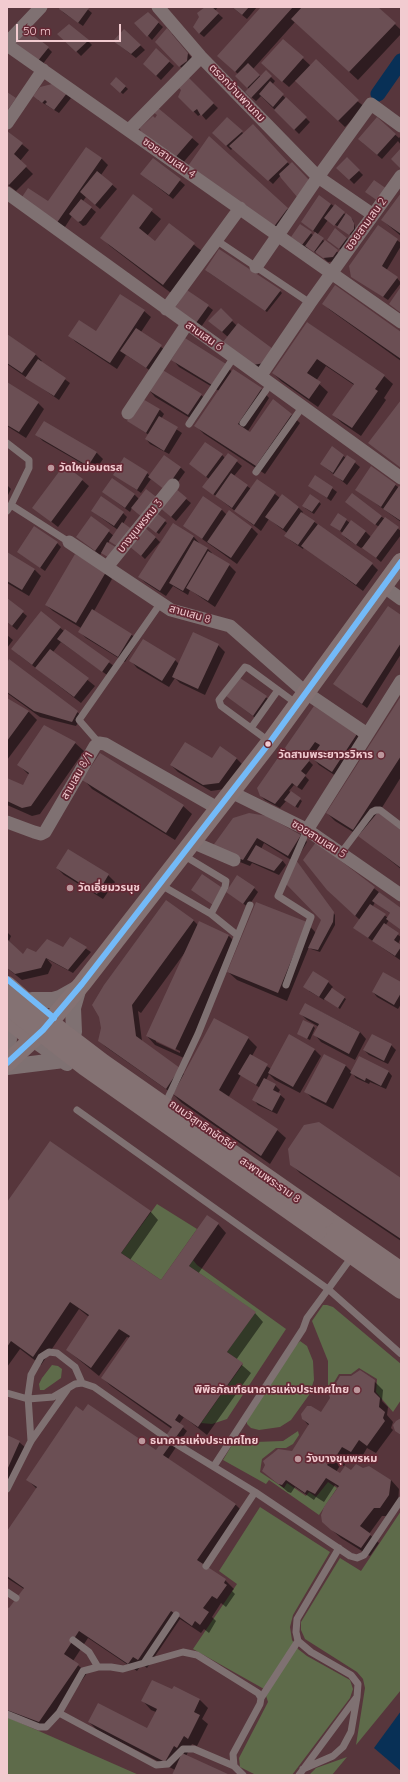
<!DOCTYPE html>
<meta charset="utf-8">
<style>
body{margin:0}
#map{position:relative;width:408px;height:1782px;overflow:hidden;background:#57363c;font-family:Quicksand,sans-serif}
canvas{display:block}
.frame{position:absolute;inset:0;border:8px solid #f2cbd0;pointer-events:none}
.scale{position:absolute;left:16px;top:24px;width:105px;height:18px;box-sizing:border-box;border:2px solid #f2cbd0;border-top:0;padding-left:5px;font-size:12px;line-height:14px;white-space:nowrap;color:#f2cbd0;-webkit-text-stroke:3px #652834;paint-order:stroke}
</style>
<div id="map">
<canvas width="408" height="1782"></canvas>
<div class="frame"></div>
<div class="scale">50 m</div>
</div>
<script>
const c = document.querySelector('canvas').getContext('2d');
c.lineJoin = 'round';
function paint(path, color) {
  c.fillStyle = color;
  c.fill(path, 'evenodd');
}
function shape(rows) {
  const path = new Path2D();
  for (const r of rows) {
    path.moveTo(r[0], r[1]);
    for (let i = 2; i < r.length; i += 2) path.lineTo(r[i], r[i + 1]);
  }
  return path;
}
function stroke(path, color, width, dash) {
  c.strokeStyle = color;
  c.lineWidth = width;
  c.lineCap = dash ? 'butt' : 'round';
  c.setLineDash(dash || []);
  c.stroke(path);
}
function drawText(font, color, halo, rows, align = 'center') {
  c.font = font + ' Quicksand,"Noto Sans Thai",sans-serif';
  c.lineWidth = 3.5;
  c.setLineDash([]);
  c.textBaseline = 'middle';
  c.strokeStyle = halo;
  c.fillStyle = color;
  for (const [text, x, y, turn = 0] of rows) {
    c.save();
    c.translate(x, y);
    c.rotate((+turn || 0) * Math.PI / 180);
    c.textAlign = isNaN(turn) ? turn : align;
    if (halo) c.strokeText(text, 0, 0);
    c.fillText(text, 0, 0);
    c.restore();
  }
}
const green = shape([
 [157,1204,197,1229,161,1280,121,1253],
 [193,1260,197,1265,286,1329,227,1419,212,1424,201,1423,243,1364,227,1352,255,1312,189,1266],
 [323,1305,327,1305,333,1307,401,1364,401,1400,393,1412,376,1392,377,1379,359,1368,351,1374,339,1374,330,1389,328,1388,328,1361,312,1321],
 [300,1341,307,1346,313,1361,314,1380,309,1395,291,1420,280,1427,259,1430,251,1428,247,1424,247,1420,294,1347],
 [52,1365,58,1366,62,1369,61,1378,44,1390,40,1390,39,1384,42,1378],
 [298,1431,299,1435,293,1444,286,1448,276,1448,262,1459,260,1472,284,1488,287,1483,306,1496,309,1492,316,1497,328,1482,337,1488,319,1515,269,1480,266,1484,223,1460,235,1440,255,1442,283,1441],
 [260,1507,330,1552,293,1615,290,1627,292,1640,298,1649,307,1656,350,1680,353,1689,350,1698,292,1775,256,1775,240,1767,239,1758,268,1702,264,1689,193,1649,237,1584,219,1571],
 [401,1511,401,1690,356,1745,365,1688,363,1679,357,1672,305,1639,301,1630,301,1622,340,1558,361,1571],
 [7,1717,139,1775,7,1775],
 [347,1757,332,1775,312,1775,310,1774,316,1768]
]);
const water = shape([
 [401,1711,401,1771,374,1748]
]);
const shadow = shape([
 [61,7,85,7,92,13,83,26,64,13,60,9],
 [203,7,218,7,215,11,223,18,204,37,199,33,204,8],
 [232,7,257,7,247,19],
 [262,7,377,7,401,30,401,34,358,80,295,22,253,69,261,77,266,72,275,81,272,85,310,122,299,134,261,96,256,101,250,96,249,89,237,76,238,74,227,64],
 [148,13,163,27,152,40,136,23],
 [59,34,88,41,92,45,81,56],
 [172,34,192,58,184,70,156,42],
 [283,40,311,66,365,107,345,127,296,80,289,87,269,70],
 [13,42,48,48,52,52,42,65],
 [119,45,140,45,145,50,136,58],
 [156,50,174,66,161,80,149,69],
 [116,78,128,89,123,94,111,84],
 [187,78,218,108,206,120,201,114,198,116,179,96],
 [66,94,71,98,59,113,38,100],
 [158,109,199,144,181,165,156,119,158,116],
 [227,118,244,134,257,130,290,165,273,184,233,148,231,150,213,133],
 [377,119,399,138,401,136,401,145,398,141,382,159,363,143],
 [8,133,29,150,20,161,33,174,16,191,7,184],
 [101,158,108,165,101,175,117,189,100,209,86,197,83,201,96,212,86,225,83,226,72,216,63,230,28,206,49,202],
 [153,159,185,185,173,199,146,178],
 [347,159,363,175,354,184,338,168],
 [194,170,287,209,292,213,278,231],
 [401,195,401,236,382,220],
 [133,196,161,219,147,236,156,242,169,225,203,252,171,293,110,246,101,237],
 [331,204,353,220,356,231,352,236,328,220,317,235,342,256,338,261,328,262,317,252,316,253,308,247,307,249,296,241,301,225,314,236,316,233,302,222],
 [378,227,401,243,401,246,386,271,397,278,401,283,388,300,352,276],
 [347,238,349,240,341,250,330,242],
 [208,272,280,291,282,293,267,312],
 [188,291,213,310,201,327,180,312],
 [324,304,401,334,401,361,330,310],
 [221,310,237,326,272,349,261,371,228,337,214,325],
 [144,311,151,317,141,332,165,350,151,371,126,355,117,369,76,342,69,335,96,333],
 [308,323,384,376,393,384,384,398,386,400,361,436,342,423,333,415,354,385,326,366,316,381,328,392,318,407,281,381,273,373],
 [7,335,35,354,42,361,41,362,70,383,59,400,7,364],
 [173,360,225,364,232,372,261,389,269,398,248,431,250,433,291,415,300,423,265,474,204,434,196,426,219,391,179,367],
 [7,383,38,403,44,409,26,438,7,426],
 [149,390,201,395,208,401,195,421,155,397],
 [141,399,160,410,164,414,161,419,182,433,169,454,150,444,146,439,149,435,128,421],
 [37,435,96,452,103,459,95,471,43,441],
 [332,448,346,458,347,456,360,467,347,485,321,464],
 [228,454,242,466,234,476,251,489,257,480,280,498,298,507,303,512,302,513,372,564,378,570,363,591,304,547,303,549,290,540,286,535,287,533,269,519,261,531,204,487,209,479,190,464,222,455,225,458],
 [181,468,185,472,170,493,151,479,141,493,114,474,147,473,150,476],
 [371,468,401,489,401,522,356,489],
 [316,476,337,492,331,501,310,486],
 [82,480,89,486,58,527,34,508],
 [7,485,11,489,7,497],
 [175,490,191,503,176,521,160,507,155,513,167,523,159,534,149,527,149,522,132,508,130,512,103,492,134,494,139,499,158,500],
 [352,495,401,531,401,535,381,562,363,547,361,548,347,539,342,534,343,533,333,526,338,514,350,523,366,532,371,537,379,527,351,506],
 [319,502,321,504,314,514,305,508],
 [222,510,227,515,229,512,252,528,258,534,237,564,184,526],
 [92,511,123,513,127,517,123,524,132,530,155,537,161,543,173,524,194,537,200,544,208,549,212,553,211,555,229,565,236,572,215,607,190,590,188,595,173,586,166,596,146,583,139,577,161,543,160,542,145,559,130,545,125,552,110,540,100,555,77,537,91,517,114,536,118,530],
 [57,543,61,547,45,571,18,552],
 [7,553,35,570,41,576,29,596,7,583],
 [106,573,112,579,94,611,132,635,138,641,125,662,86,638,79,631,81,628,53,611,46,605],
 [7,599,27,616,17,630,7,622],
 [41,613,64,631,114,666,107,675,61,642,53,652,95,686,81,703,19,655],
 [401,616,401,654,367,708,335,684],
 [7,635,13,640,7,648],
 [218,645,225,652,205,695,180,683,175,678,169,687,137,668,131,661,175,660,179,664],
 [10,661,77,712,82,716,76,726,40,717,7,693,7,664],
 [240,679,271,701,258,720,227,696],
 [401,698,401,777,378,814,401,831,401,869,361,837,335,821,327,813],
 [7,699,29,712,37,720,7,760],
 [315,707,356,734,362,741,339,778,319,765,312,757,309,761,313,765,305,776,309,780,302,790,294,785,289,791,302,801,298,808,286,801,280,808,265,800,260,795],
 [75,743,84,751,40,814,32,816,7,805,7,779,23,786,29,775,18,764],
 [236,758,243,765,225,789,211,791,178,772,171,765,212,759],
 [84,780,183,806,192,814,175,840,92,789],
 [267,817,301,835,307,842,296,861,335,915,335,925,320,952,311,949,309,947,287,1001,237,980,228,972,307,923,316,933,322,919,296,863,264,843,261,849,282,860,286,865,279,875,252,863,250,866,220,854],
 [316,844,401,909,401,930,389,920,385,926,401,937,398,944,401,946,400,960,354,928,360,920,335,897],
 [375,902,391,914,388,918,373,906],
 [57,868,108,875,115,882,103,899,64,875],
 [254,888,258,892,248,907,227,892],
 [193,920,199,926,200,923,229,936,237,944,184,1058,155,1045,147,1036,186,951,141,1013,138,1011,142,1041,184,1074,248,1038,257,1047,252,1056,271,1069,315,1050,321,1056,300,1093,275,1080,269,1074,266,1080,275,1085,280,1090,278,1093,285,1099,277,1114,258,1105,254,1100,260,1088,241,1075,228,1098,277,1130,286,1138,270,1164,182,1103,173,1094,106,1047,99,1041],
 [156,1040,180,1051,180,1053,156,1042],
 [7,932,11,936,9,941,23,955,64,949,70,938,91,952,73,973,47,959,52,965,48,974,22,980,7,968],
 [314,973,328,982,333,987,331,989,346,999,340,1009,325,998,324,1000,309,991],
 [401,984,401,1004,398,1009,377,997,373,992],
 [306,1004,360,1032,366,1039,355,1060,321,1042,315,1035,319,1027,307,1020,301,1014],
 [313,1026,315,1028,310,1040,300,1035],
 [391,1045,396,1050,388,1064,369,1055,364,1050],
 [325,1055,346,1066,352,1072,388,1071,392,1076,386,1089,370,1082,369,1084,356,1078,352,1073,333,1109,312,1098,306,1092],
 [291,1164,401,1180,401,1241,300,1173],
 [7,1204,150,1211,158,1220,130,1260,161,1281,218,1224,226,1233,198,1274,255,1313,263,1322,236,1360,251,1373,207,1435,184,1417,179,1424,187,1431,168,1459,236,1505,244,1513,207,1568,225,1580,234,1589,232,1591,235,1594,226,1607,221,1603,212,1617,216,1621,209,1633,204,1629,201,1633,180,1619,147,1668,142,1664,137,1671,88,1638,73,1661,87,1673,48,1730,7,1714,7,1608,10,1610,24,1589,7,1578,7,1533,37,1489,27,1479,160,1454,172,1429,111,1386,102,1378,130,1338,127,1337,99,1376,67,1350,89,1317,79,1309,41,1365,20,1349,7,1367],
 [374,1381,383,1390,382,1401,388,1407,387,1415,393,1422,391,1428,393,1430,376,1453,367,1448,360,1460,350,1455,344,1466,341,1464,336,1472,340,1475,351,1471,391,1480,399,1489,398,1504,389,1516,382,1516,369,1534,379,1543,370,1556,341,1538,332,1530,339,1488,335,1485,324,1502,316,1497,314,1500,295,1487,291,1493,288,1492,263,1471,292,1452,309,1426,303,1419,321,1414],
 [7,1436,19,1442,26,1448,7,1483],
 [172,1691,200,1700,208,1708,202,1719,208,1724,197,1746,192,1744,186,1756,227,1775,173,1775,175,1770,97,1730,89,1722,148,1729,156,1712,151,1710,143,1701]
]);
const canal = shape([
 [378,94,401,61]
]);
const building = shape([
 [60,7,87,7,89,8,78,23,59,9],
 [205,7,212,7,219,13,199,34,193,27,199,17,197,13],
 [232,7,249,7,242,15],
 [261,7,293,7,235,72,217,56],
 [302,7,378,7,396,23,349,72,291,19],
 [148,12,159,22,147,37,134,23],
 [69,24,89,40,76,52,57,34],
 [24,28,49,47,37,62,12,42],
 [167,28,188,53,187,61,179,67,155,42],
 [124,29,141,45,131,54,113,41],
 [283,39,304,57,282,82,261,63],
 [156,48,170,61,156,76,143,64],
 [316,59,359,100,338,121,295,81],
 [248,63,260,75,247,88,235,76],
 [266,70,272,76,251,98,245,92],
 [187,76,214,103,201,116,197,109,193,112,178,97,181,90,177,86],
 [116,77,126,86,120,93,110,84],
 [270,81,284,94,273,107,259,94],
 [52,84,67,93,54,110,45,104,47,102,45,100,42,103,33,96,40,87],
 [7,92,16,98,7,111],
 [286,97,307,117,294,130,274,110],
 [158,108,193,137,174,159,141,135,140,128,153,116,155,118,157,115,153,112],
 [227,117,243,131,226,146,212,133],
 [377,117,396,134,377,155,358,139],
 [253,124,288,162,268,181,229,146],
 [7,131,23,143,14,154,27,166,9,185,7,184],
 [209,136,288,208,273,228,188,166],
 [86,147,102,158,56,224,20,200,28,188,48,201],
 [401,148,401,167,400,168,391,159],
 [347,157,360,170,349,180,336,168],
 [153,158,181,179,169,195,140,174],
 [292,162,310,181,298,198,281,178,279,174],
 [97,171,113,184,95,205,80,192],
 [374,180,387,189,378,201,365,192],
 [401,193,401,234,381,220],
 [133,194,153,209,139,228,155,241,169,223,195,243,163,285,100,238],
 [319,195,331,204,313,231,301,222],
 [81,199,92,207,81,221,78,222,69,214],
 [335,204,345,212,334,226,324,218],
 [346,213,351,217,354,223,354,229,349,235,337,227],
 [300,224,312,232,302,245,291,237],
 [378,225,398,239,382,266,398,277,383,297,351,277,349,266],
 [335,228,347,238,339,249,327,240],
 [315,232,324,238,314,252,305,246],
 [325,240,338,250,333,257,323,258,315,252],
 [219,249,281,290,265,311,205,270],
 [335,285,401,332,401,359,322,304],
 [400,288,401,288,401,313,389,304],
 [187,290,209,305,196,323,175,308],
 [120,294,145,310,110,363,68,336,79,320,96,331],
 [221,308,233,320,222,332,208,321],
 [307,322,385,375,375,389,378,391,352,428,332,415,354,384,317,359,307,373,321,382,309,399,272,373],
 [238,323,273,349,264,363,253,365,223,342],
 [136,328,162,345,146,368,120,351],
 [7,334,36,354,22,373,7,363],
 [185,338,226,364,212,385,171,360],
 [38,359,66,378,54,396,25,378],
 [161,369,202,394,188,415,148,390],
 [233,369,262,388,238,424,250,432,273,399,292,414,256,466,194,426],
 [7,382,39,402,19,432,7,425],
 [141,398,160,409,146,433,127,421],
 [401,400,401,468,368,443],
 [159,416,178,427,164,451,145,439],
 [44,421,97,452,88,466,35,435],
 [205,442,223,454,206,477,189,464],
 [332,446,344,455,333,473,320,464],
 [228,453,238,460,213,495,202,487],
 [164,455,181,467,165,490,148,477],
 [347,455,356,461,343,481,333,475],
 [124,457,148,472,137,490,113,475],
 [64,465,83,479,51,522,32,508],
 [371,466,396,484,381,507,355,490],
 [231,473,248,485,232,508,215,496],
 [315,475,333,487,327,498,308,486],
 [112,478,135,494,125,508,102,492],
 [257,479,276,492,254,525,234,511],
 [399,486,401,487,401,521,383,509],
 [175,488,187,498,171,517,159,507],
 [146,489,159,499,143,518,131,508],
 [352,493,382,516,375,525,345,502],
 [282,494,299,507,283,529,265,517],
 [310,494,320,501,312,512,302,506],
 [101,496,124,512,114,526,91,511],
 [203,496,222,509,202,539,183,526],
 [229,510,252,527,231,558,207,542],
 [155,512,166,520,156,533,146,525],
 [301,512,315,521,298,545,284,536],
 [338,513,347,519,340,531,330,525],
 [91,516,110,530,95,551,76,537],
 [385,517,399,527,376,558,362,548],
 [351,520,366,531,356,545,341,534],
 [122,522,133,530,120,548,109,541],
 [173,523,194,536,160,591,138,577],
 [318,524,373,563,356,585,301,546],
 [34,526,58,542,40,568,17,552],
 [144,527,156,537,141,556,129,546],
 [194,540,208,548,183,591,169,583],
 [107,542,119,549,113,560,101,553],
 [208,551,230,564,208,601,186,588],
 [7,552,35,569,22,590,7,581],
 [75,554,106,572,76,623,45,605],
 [7,598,24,611,12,626,7,622],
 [388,606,401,615,401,643,362,704,333,684],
 [92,609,132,634,118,657,78,632],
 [41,611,61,627,32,665,11,649],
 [65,629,110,661,102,672,57,639],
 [193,632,219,644,198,689,172,677],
 [143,639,176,659,162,681,129,661],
 [50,649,89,678,74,697,35,668],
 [9,659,78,711,72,722,34,711,7,692,7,663],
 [240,678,267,696,253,716,226,696],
 [401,696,401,756,353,830,326,813],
 [7,698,29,711,7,741],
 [314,706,357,734,332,772,311,758,320,745,315,742,305,756,310,760,301,771,306,775,297,787,292,783,275,804,260,796,257,788],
 [44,725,76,742,31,806,22,808,7,801,7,778,23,785,29,773,17,765],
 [185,742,212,758,220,746,237,758,219,783,203,785,170,765],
 [100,753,184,805,166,833,82,780],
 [291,791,301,798,295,807,284,800],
 [378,812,401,830,401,868,358,836],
 [249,813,267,816,301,835,288,856,257,838,243,860,212,847,233,818],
 [316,842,375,887,355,916,327,890,303,860],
 [256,845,283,860,274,871,247,860],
 [68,849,109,874,97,894,56,868],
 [296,860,334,912,333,922,318,950,308,948,321,920,286,884],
 [202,874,224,889,213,905,191,890],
 [237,875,255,887,243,904,226,892],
 [379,892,401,908,401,930,386,919,390,913,372,901],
 [166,900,194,920,132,1005,136,1036,180,1068,166,1089,98,1041,101,1028,99,1017,92,1005,104,985],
 [256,902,307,922,278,993,227,972],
 [370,904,386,914,368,938,353,928],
 [199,921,229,935,175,1050,146,1036],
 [384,923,399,933,394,940,401,945,401,947,395,956,372,941],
 [70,937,87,947,68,970,46,958,41,968,15,974,7,968,7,939,23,954,27,948,36,952,47,939,63,947],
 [313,971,329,981,319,997,303,987],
 [383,972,401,982,401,993,394,1005,372,992],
 [332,988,345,997,338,1008,324,999],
 [305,1003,360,1032,349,1054,313,1035,319,1024,299,1014],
 [214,1018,249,1037,219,1090,278,1129,261,1156,173,1094],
 [303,1020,314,1025,307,1039,297,1034],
 [289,1034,315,1049,293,1087,268,1073],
 [372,1034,392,1044,384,1061,363,1050],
 [250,1054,268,1064,256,1085,238,1074],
 [324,1054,346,1065,326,1103,304,1092],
 [359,1056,389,1071,381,1086,366,1078,365,1081,350,1073],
 [264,1078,276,1084,273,1090,281,1094,272,1111,252,1100],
 [319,1122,401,1178,401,1239,290,1165,288,1149,304,1125],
 [50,1141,151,1211,121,1253,161,1280,207,1215,219,1223,189,1266,256,1312,227,1352,243,1363,198,1427,179,1414,175,1420,184,1426,163,1455,236,1504,197,1560,226,1579,224,1583,227,1585,217,1599,212,1596,203,1608,209,1612,200,1625,195,1621,192,1626,171,1611,138,1660,133,1657,128,1664,79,1631,64,1654,79,1664,39,1722,7,1710,7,1607,9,1608,24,1588,7,1576,7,1531,37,1487,26,1480,76,1406,83,1411,88,1404,156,1450,172,1427,101,1378,130,1336,119,1329,91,1368,66,1350,89,1315,70,1302,33,1357,11,1341,7,1347,7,1202],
 [360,1370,375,1380,374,1392,380,1398,379,1407,385,1412,383,1418,385,1421,367,1446,359,1440,351,1452,342,1447,335,1458,332,1457,327,1465,340,1473,345,1466,351,1470,356,1464,363,1468,369,1466,391,1480,389,1495,380,1508,374,1508,360,1526,371,1534,361,1548,331,1530,322,1522,321,1515,324,1507,339,1486,326,1478,315,1494,307,1490,305,1493,286,1480,282,1485,278,1484,262,1471,265,1465,263,1461,272,1454,278,1449,292,1451,309,1424,302,1419,301,1414,307,1406,311,1406,321,1412,330,1398,329,1395,340,1376,351,1376],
 [401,1418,401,1435,395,1431,393,1425,396,1421],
 [7,1435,20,1441,7,1470],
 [152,1680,172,1689,174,1686,200,1699,194,1712,200,1715,188,1739,184,1736,177,1748,174,1746,165,1762,88,1722,98,1703,147,1728,157,1709,141,1701],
 [182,1753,230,1775,172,1775]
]);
const service = shape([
 [216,240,310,303],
 [243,423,271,383],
 [189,424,234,357],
 [7,443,29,460,29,468,11,505],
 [256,472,303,406],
 [7,511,11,505,69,542],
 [251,728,278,690],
 [270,742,221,706,219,700,245,667,248,668,297,704],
 [99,743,79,720,160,604],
 [341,853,372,812,376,810,380,810,401,826],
 [183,855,226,881,225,887,211,914],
 [161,885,211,914,237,935],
 [286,985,311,917,278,896,307,830],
 [167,1100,198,1034,250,905],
 [77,1110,328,1289,401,1354],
 [7,1393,28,1399,53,1397,75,1384,82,1383,94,1387,165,1437],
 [31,1441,28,1396,31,1375,41,1357,49,1352,57,1353,75,1367,82,1383],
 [173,1442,255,1492,350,1556,357,1558,364,1555,401,1500],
 [214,1466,303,1329,307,1318,351,1258],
 [7,1489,31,1441,67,1390],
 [206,1566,255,1492],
 [7,1592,16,1598],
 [73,1640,89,1652,98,1667],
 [144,1663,183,1652,197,1655,258,1693,261,1698,260,1704,233,1754,234,1766,243,1775],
 [261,1698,298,1641],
 [59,1713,156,1765,168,1764,183,1749,194,1749,234,1766],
 [7,1714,39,1727,46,1727,59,1713,83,1671,98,1667,111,1667,123,1669,144,1663,176,1615],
 [303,1769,333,1756,343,1747,351,1732,357,1697,358,1684,351,1675,311,1652,298,1641,296,1632,297,1619,339,1548],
 [299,1775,356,1698]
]);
const minor = shape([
 [158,7,201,57,318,177,372,214],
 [7,43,41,7],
 [7,45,401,322],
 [7,123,43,70],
 [129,130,201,57],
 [7,193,401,478],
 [256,267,318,177,371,104,401,126],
 [166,309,240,208],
 [261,375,310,303,401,176],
 [128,413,187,324],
 [69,542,171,610,230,626,305,692,367,734],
 [107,567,173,485],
 [383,586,401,599],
 [231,792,306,829,401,895],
 [7,822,34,832,41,834,45,832,95,746,99,743,105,744,219,809],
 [307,830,401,681],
 [192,842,234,860]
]);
const tertiary = shape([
 [32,1000,53,1000,60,998,76,989],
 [7,1032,9,1039,7,1052],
 [74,1032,73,1008,79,987],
 [33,1039,67,1063],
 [7,1067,64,1060]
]);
const secondary = shape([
 [7,1019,33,1039],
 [7,1063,43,1030,82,984,270,742,401,562],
 [325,1218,401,1271],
 [318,1231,401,1290]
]);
const secondaryBridge = shape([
 [7,985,52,1024,103,1063,325,1218],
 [7,1006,85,1067,318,1231]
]);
const bus1 = shape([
 [7,979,54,1018],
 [7,1063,43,1030,82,984,270,742,401,562]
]);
const markers = [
 [51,468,4,"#bc979c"],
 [268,744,3.5,"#f2cbd0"],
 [381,755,4,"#bc979c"],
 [70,888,4,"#bc979c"],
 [357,1390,4,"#bc979c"],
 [142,1441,4,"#bc979c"],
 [298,1459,4,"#bc979c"]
];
const streetNames = [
 ["ตรอกบ้านพานถม",237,93,46],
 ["ซอยสามเสน 4",169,158,35],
 ["ซอยสามเสน 2",366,224,-54],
 ["สานเสน 6",204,336,35],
 ["บางขุนพรหม 3",140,526,-51],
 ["สานเสน 8",190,614,16],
 ["สามเสน 8/1",77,776,-60],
 ["ซอยสามเสน 5",319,839,32],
 ["ถนนวิสุทธิกษัตริย์",202,1125,35],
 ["สะพานพระราม 8",270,1180,35]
];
const poiNames = [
 ["วัดใหม่อมตรส",59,468],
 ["วัดสามพระยาวรวิหาร",373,755,"right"],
 ["วัดเอี่ยมวรนุช",78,888],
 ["พิพิธภัณฑ์ธนาคารแห่งประเทศไทย",349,1390,"right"],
 ["ธนาคารแห่งประเทศไทย",150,1441],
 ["วังบางขุนพรหม",306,1459]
];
paint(green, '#5e6b4a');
paint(water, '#083056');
paint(shadow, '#0007');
stroke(canal, '#083056', 15);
paint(building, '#6b4f54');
stroke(service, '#7f7172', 7);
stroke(minor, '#7f7172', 13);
stroke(tertiary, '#7f7172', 16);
stroke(secondary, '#847273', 18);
stroke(secondaryBridge, '#847273', 18);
stroke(bus1, '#73baf8', 6);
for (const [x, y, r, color] of markers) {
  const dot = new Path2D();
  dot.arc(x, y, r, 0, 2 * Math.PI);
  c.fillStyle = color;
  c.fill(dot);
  stroke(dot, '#652834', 1.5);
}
drawText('11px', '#f2cbd0', '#652834', streetNames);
drawText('bold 11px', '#f2cbd0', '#652834', poiNames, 'left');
</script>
